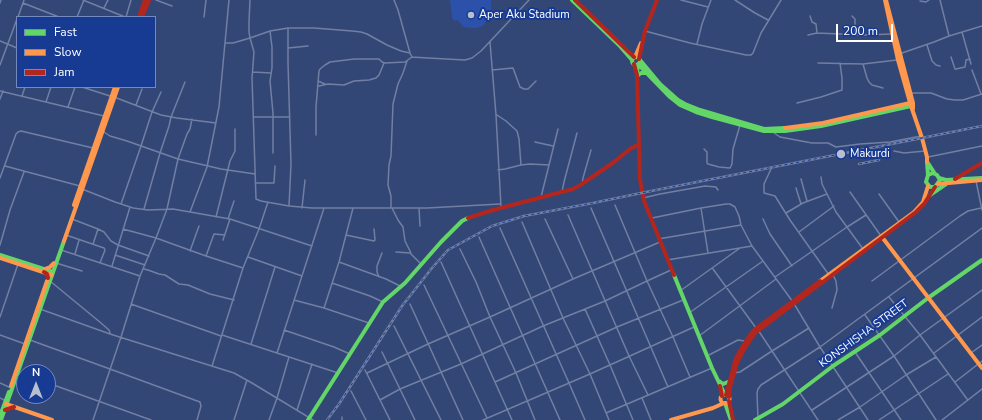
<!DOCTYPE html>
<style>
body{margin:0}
#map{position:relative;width:982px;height:420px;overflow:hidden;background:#334777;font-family:"Nunito Sans",sans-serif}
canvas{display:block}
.legend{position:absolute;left:16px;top:16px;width:140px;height:72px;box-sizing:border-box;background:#173a93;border:1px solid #7489be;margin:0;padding:5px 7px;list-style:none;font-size:12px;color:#fff}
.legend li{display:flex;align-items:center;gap:8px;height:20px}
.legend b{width:20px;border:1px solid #7489be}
.north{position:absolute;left:16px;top:364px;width:40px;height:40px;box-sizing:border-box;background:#173a93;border:1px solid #7489be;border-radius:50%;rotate:0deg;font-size:11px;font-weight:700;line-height:16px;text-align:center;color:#fff}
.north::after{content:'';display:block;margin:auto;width:14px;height:18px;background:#b8bfcf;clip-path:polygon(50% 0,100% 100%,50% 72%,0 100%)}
.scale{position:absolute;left:836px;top:24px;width:57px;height:18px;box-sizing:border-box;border:2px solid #fff;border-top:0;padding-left:5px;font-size:12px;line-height:14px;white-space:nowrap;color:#fff;-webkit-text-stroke:3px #173a93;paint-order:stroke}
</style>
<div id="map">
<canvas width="982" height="420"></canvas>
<ul class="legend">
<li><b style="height:5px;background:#63d668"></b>Fast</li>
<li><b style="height:5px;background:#ff974d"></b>Slow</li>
<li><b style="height:5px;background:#b3261e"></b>Jam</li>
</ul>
<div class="north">N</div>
<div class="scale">200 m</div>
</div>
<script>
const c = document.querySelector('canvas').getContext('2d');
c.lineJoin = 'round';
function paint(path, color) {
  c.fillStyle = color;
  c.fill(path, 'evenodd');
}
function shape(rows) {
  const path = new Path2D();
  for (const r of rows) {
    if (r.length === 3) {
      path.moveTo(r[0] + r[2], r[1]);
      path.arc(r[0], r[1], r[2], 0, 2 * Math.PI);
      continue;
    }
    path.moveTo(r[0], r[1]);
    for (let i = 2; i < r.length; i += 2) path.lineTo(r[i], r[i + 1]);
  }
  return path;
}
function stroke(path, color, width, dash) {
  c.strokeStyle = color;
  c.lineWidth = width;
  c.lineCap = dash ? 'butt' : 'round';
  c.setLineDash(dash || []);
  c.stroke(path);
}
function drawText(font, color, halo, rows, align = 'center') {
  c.font = font + ' "Nunito Sans",sans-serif';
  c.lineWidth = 4;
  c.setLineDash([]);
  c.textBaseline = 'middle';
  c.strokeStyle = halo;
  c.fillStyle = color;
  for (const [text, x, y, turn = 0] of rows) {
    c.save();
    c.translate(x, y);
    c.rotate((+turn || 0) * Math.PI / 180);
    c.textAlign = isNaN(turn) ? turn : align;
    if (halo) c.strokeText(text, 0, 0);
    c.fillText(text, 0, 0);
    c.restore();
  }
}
const green = shape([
 [450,0,491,0,491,11,489,17,483,26,476,28,470,28,464,27,457,20,454,21,452,17]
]);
const street = shape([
 [83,0,125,17],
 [156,0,172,6],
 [394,0,398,10,410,53,412,57,428,58,465,60,472,58,481,51,529,0],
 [681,0,708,7],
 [735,0,755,13,768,20],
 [940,0,949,36],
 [920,1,926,2,929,0],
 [0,3,1,0],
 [23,3,59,17],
 [104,8,108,0],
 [810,16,812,22,816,24,817,33],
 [852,16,855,19,855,35],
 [18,17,24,0],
 [77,17,84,0],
 [126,17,131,0],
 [204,17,206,0],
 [288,28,288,63,291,164,289,206],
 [270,31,272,47,272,68,270,81,273,113,273,153],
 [645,31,690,43,746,55,751,55,753,53,761,33,781,0],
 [962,32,971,64],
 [808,35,817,33,865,35,891,34],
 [0,41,17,48],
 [490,42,496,115,501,207],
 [225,43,233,43,250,38,249,32,249,22,250,0],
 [697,44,702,24,711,0],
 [927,45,932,61,936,65,940,66],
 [288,48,308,46],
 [410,53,401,51,387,45,367,34,361,32,352,31,314,28,288,28,270,31,250,38,254,52,252,78,256,199,261,201,289,206,312,208,427,208,500,204],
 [902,53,934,42,949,36,982,26],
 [951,57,955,69,956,69,965,67,966,60,970,59],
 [818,63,863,64,897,60],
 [863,64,867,78,869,82,872,85,883,88],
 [0,65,17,19],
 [492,70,513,68,520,87,524,89,528,89,536,81],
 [972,70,981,94],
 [253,72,271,73],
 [318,81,325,84],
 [319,86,328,84,344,85,354,81,369,80,376,78,379,75,384,63],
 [82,87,110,96],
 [0,91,104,116],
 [912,93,931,93,947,99,955,100,963,100,982,94],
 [22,96,25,87],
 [114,97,161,115,177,118,216,123],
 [0,99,3,91],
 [46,102,51,87],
 [797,103,821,97,842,90,842,78,840,63],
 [136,105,142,89],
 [68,107,75,87],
 [497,115,506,121,517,131,519,139,521,165],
 [254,117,289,117],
 [104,132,110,136,127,141,178,159,221,169,255,174],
 [773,132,777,135,780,137,812,143,828,143,836,147,860,144,890,142,921,136],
 [316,135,316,107,319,71,320,69,325,65,330,62,354,59,379,59,382,62,385,63,405,62,412,57],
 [535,142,553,146],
 [141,146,152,112,161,92],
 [704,149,707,152,707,163,708,164,719,167,730,168,732,164,733,149,740,125],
 [894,151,904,153,925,151],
 [928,157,982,146],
 [5,166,80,186],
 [771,169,764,184,764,193,775,196,790,220,829,275],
 [498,170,505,169,521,165,530,164,549,165],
 [821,177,822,184,836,212,863,249],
 [0,178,16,134,18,132,21,131,93,148],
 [801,179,807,201],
 [976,181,982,210],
 [256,183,274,183,275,166],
 [582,184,583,178,591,150],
 [796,188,801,204],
 [82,189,115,202,133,208,148,210,173,209,230,219,312,246],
 [562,192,564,182,577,133],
 [850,192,881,236],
 [879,194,899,222],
 [541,197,558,129],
 [643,198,660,194,705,186,716,187,718,190],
 [121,204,141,146],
 [615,205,647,281,673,337,690,377],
 [302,208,305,180],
 [391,208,391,196,388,185,389,165,391,156,393,104,398,84,403,73,407,61],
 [392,208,398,220,403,227,405,241,410,251,411,254,421,264],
 [419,208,420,226],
 [591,208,668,387],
 [701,208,708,253],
 [144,209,160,153,169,126,171,117,185,82],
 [190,212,207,167,219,107,229,0],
 [786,213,803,203,827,194],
 [568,215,629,356,648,395],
 [216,217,230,161,235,151,235,129],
 [652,218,701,208,726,204,730,204,735,207,739,216,741,225,752,246,793,302,820,347,868,420],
 [72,219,98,229,104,232,111,241,118,245,149,256],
 [228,219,234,201],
 [545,219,573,279],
 [763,219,770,234,792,266],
 [522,222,563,318,590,374,609,420],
 [500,228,569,383,585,420],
 [123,229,156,238,206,256,243,268],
 [799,232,834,206],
 [66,235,104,248,105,250,100,263],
 [346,235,374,241,375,240,374,229],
 [479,237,560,420],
 [658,239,741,225],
 [223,240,230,219],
 [93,244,98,229],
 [0,245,10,210,24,172],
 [460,249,476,282,490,317,516,373,535,420],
 [61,250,140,276],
 [190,251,199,226],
 [396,252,410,253],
 [75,254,79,240],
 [115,255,145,265],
 [206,256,214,234,225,235],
 [248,257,302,276],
 [667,260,752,246],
 [339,262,386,279,400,286],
 [441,262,512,420],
 [56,263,82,271],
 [112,266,130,207],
 [144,269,148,270,159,274,165,275,179,284,188,285,210,294,234,300],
 [713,269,756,328],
 [379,277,377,272,377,266,382,253],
 [775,277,847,227,866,215],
 [50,281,101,323,109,330,110,333],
 [872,281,960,216,968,211,981,208],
 [332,283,370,296,383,302],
 [424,285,487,418],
 [680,291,740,248],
 [889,297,920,335,967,399],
 [294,300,324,308,369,323],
 [131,304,221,336],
 [410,304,463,420],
 [324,308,339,262,353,208],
 [832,308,837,290,836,281,833,275],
 [40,309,110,334,234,373,252,383,313,420],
 [585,309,610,365,633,420],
 [689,313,763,261],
 [865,315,894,356,936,420],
 [0,317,18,264],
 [394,326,441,420],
 [284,330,334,347,350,354],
 [758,330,818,420],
 [0,335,25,344],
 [222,335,338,373],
 [699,336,776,279],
 [30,340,110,369,200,402,201,406,197,420],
 [251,344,275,267],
 [382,352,415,420],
 [855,352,901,420],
 [277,353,324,208],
 [934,353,982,317],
 [971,353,982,345],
 [707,356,738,340,745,341],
 [212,366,243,268,259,229,268,202],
 [365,370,390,420],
 [18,373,24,375],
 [367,373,428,344,490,317,573,279,660,242],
 [734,373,740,372,772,351,809,328],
 [495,382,617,327,683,300],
 [955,382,982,361],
 [0,383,11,388],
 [48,383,151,420],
 [351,391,366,420],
 [0,398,6,401],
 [642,398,651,420],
 [380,400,400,389,461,364,543,326,605,301,647,281,671,270],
 [297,410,312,364],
 [812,410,894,356,920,335,982,290],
 [606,413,712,368],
 [342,417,342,420],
 [758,419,757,393,758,389,761,385,820,347,982,228],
 [93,420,121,337,140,276,156,238,167,209,178,159,187,134,190,129,192,119],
 [234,420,247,380],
 [269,420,277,398,289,357],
 [483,420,590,374,694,327],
 [838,420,860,407,906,375,936,357],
 [879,420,948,374],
 [942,420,982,389]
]);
const fast = shape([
 [572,0,619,45,632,60],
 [636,61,4],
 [640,60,660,84,678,100,685,104,700,110,764,129,785,128],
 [638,64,670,97,680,105,696,112,712,117,764,131,785,131,821,126,911,106],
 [637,74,638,64],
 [637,76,641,73,646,73],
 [927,162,928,175,926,182,930,187,935,187,940,180,937,175,933,173,928,175],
 [928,163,935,174],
 [939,178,946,180,982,178],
 [930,195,946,184],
 [0,255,53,272],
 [674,275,712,368,725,395],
 [719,381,723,384,728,382],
 [725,403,731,420],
 [0,416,9,392],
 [1,420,64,241],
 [308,420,383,302,405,283,441,242,462,221,468,218],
 [755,420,783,404,833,366,880,335,928,298,982,260]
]);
const slow = shape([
 [885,0,898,60,911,106,922,138,927,157,927,162],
 [886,0,913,103,913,109],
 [635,57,641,43],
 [785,128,823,123,910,103],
 [938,184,982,180],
 [74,205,115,87],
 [882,237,982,368],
 [64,241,118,87],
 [0,258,52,275],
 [45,269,50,267,54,263],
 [820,281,914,212,923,202,928,186],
 [11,386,47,281],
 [725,399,4.5],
 [6,404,52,420],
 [671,420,713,408,724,403]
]);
const jam = shape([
 [575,0,634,57],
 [139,17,145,0],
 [142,17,149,0],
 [639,59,645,31,657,0],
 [634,64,637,75,640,180,644,201,674,275],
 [955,179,982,163],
 [468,218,493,210,573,189,582,184,614,162,630,149,639,144],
 [44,272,47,274,48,278],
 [720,386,722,396],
 [726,395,736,358,746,341,754,330,820,281],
 [729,397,730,387,737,363,743,351,755,333,916,212,924,204,935,187],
 [729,401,733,420],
 [5,410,14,407]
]);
const rail = shape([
 [859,164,879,160],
 [327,420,339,404,402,306,432,268,448,250,492,226,524,216,593,203,646,192,922,138,982,126]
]);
const markers = [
 [471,15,4,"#b8bfcf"],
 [841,154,5,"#b8bfcf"]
];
const poiNames = [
 ["Aper Aku Stadium",479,15],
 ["Makurdi",850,154]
];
const streetNames = [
 ["KONSHISHA STREET",864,334,-36]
];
paint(green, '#2b51aa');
stroke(street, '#717fa2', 1.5);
stroke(fast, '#63d668', 4);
stroke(slow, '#ff974d', 4);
stroke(jam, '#b3261e', 4);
stroke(rail, '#717fa2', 2.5);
stroke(rail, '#173a93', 1, [3]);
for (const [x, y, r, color] of markers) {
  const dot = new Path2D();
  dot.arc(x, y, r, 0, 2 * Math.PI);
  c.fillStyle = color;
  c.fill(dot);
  stroke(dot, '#173a93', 1.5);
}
drawText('11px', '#fff', '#173a93', poiNames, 'left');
drawText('11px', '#fff', '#173a93', streetNames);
</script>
